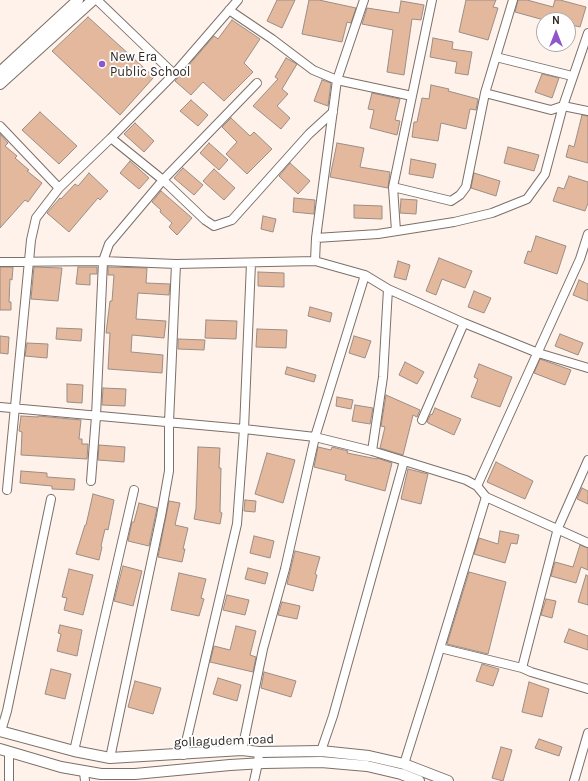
<!DOCTYPE html>
<style>
body{margin:0}
#map{position:relative;width:588px;height:781px;overflow:hidden;background:#fff2ea;font-family:Karla,sans-serif}
canvas{display:block}
.north{position:absolute;left:536px;top:12px;width:40px;height:40px;box-sizing:border-box;background:#fff;border:1px solid #aba9a8;border-radius:50%;rotate:0deg;font-size:11px;font-weight:700;line-height:16px;text-align:center;color:#2d2825}
.north::after{content:'';display:block;margin:auto;width:14px;height:18px;background:#8e56ce;clip-path:polygon(50% 0,100% 100%,50% 72%,0 100%)}
</style>
<div id="map">
<canvas width="588" height="781"></canvas>
<div class="north">N</div>
</div>
<script>
const c = document.querySelector('canvas').getContext('2d');
c.lineJoin = 'round';
function paint(path, color) {
  c.fillStyle = color;
  c.fill(path, 'evenodd');
}
function shape(rows) {
  const path = new Path2D();
  for (const r of rows) {
    path.moveTo(r[0], r[1]);
    for (let i = 2; i < r.length; i += 2) path.lineTo(r[i], r[i + 1]);
  }
  return path;
}
function stroke(path, color, width, dash) {
  c.strokeStyle = color;
  c.lineWidth = width;
  c.lineCap = dash ? 'butt' : 'round';
  c.setLineDash(dash || []);
  c.stroke(path);
}
function drawText(font, color, halo, rows, align = 'center') {
  c.font = font + ' Karla,sans-serif';
  c.lineWidth = 3.5;
  c.setLineDash([]);
  c.textBaseline = 'middle';
  c.strokeStyle = halo;
  c.fillStyle = color;
  for (const [text, x, y, turn = 0] of rows) {
    c.save();
    c.translate(x, y);
    c.rotate((+turn || 0) * Math.PI / 180);
    c.textAlign = isNaN(turn) ? turn : align;
    if (halo) c.strokeText(text, 0, 0);
    c.fillText(text, 0, 0);
    c.restore();
  }
}
const building = shape([
 [277,0,295,0,282,28,267,21,277,0],
 [309,0,319,0,356,8,351,23,347,22,342,42,302,34,309,0],
 [466,0,496,0,493,7,498,8,488,40,459,32,466,0],
 [518,0,527,0,553,7,555,0,560,0,586,7,580,27,568,24,568,20,553,20,544,18,544,20,515,12,518,0],
 [401,1,424,5,421,20,412,19,404,75,387,72,393,30,362,24,367,8,399,13,401,1],
 [88,17,154,77,120,115,52,51,88,17],
 [232,20,260,39,244,63,253,72,224,101,203,82,191,95,175,81,214,36,218,39,232,20],
 [433,38,453,42,452,49,472,52,468,75,455,73,457,62,430,57,433,38],
 [286,58,297,64,282,89,288,94,277,106,290,118,281,129,253,106,278,79,275,77,286,58],
 [542,74,559,78,552,98,535,92,542,74],
 [322,80,331,83,328,106,314,101,322,80],
 [431,85,449,89,448,91,478,99,476,110,470,109,466,129,441,123,438,141,412,137,414,122,417,122,422,98,429,99,431,85],
 [372,93,400,99,395,120,400,121,397,135,370,128,374,110,368,109,372,93],
 [191,100,208,115,198,126,180,111,191,100],
 [40,112,77,146,59,164,22,130,40,112],
 [582,115,588,116,588,163,566,157,569,145,574,147,582,115],
 [231,118,250,136,254,132,272,149,247,174,226,154,237,142,222,127,231,118],
 [135,123,154,141,144,152,124,134,135,123],
 [0,134,8,143,5,146,17,156,15,158,29,170,27,171,42,183,28,202,25,200,0,228,0,134],
 [209,143,228,160,219,170,200,153,209,143],
 [337,143,364,148,360,167,390,172,388,188,330,177,337,143],
 [508,147,539,155,534,171,504,163,508,147],
 [411,159,436,164,433,178,409,174,411,159],
 [130,161,149,178,139,189,120,173,130,161],
 [290,163,310,181,298,194,279,176,290,163],
 [183,168,203,185,194,195,174,178,183,168],
 [214,169,235,188,224,200,203,181,214,169],
 [89,173,108,191,100,200,98,198,69,232,47,213,60,198,61,199,75,184,78,186,89,173],
 [474,173,500,181,496,196,471,188,474,173],
 [569,176,588,182,588,203,585,211,553,201,558,187,564,189,569,176],
 [161,191,192,218,177,235,169,227,172,223,160,212,161,210,152,202,161,191],
 [294,198,315,200,314,214,293,212,294,198],
 [401,199,417,200,416,214,400,213,401,199],
 [354,205,382,206,382,219,354,218,354,205],
 [263,216,276,219,273,232,261,229,263,216],
 [536,236,566,246,557,274,524,263,528,251,531,252,536,236],
 [439,258,472,271,465,288,442,279,436,295,426,291,439,258],
 [398,261,410,265,406,280,394,277,398,261],
 [0,267,13,267,12,280,10,279,9,302,11,302,11,310,0,310,0,267],
 [34,267,62,268,58,301,31,299,34,267],
 [78,267,97,267,97,274,90,274,90,285,76,284,78,267],
 [108,267,147,268,146,283,170,284,169,295,138,293,136,319,166,321,164,338,132,335,131,352,163,355,162,373,108,369,110,333,106,333,110,301,112,301,114,275,108,275,108,267],
 [258,272,284,273,284,287,258,286,258,272],
 [579,280,588,284,588,301,573,295,579,280],
 [474,291,491,298,484,313,468,307,474,291],
 [310,307,332,313,330,322,308,316,310,307],
 [206,320,237,321,236,339,205,338,206,320],
 [57,328,82,329,81,341,56,339,57,328],
 [257,329,287,330,286,348,256,347,257,329],
 [560,334,583,343,578,355,555,346,560,334],
 [0,336,9,337,8,354,0,353,0,336],
 [354,336,371,341,365,358,349,353,354,336],
 [178,339,205,340,204,350,178,349,178,339],
 [27,343,48,344,47,358,25,356,27,343],
 [540,359,571,370,565,385,534,373,540,359],
 [405,362,424,372,417,384,399,375,405,362],
 [479,364,512,377,500,407,471,397,478,379,474,377,479,364],
 [287,367,316,375,314,382,285,374,287,367],
 [67,384,83,385,82,403,67,402,67,384],
 [103,388,126,389,125,406,102,405,103,388],
 [386,395,420,410,417,417,413,415,403,455,380,448,385,427,381,426,386,395],
 [337,397,353,400,351,409,336,406,337,397],
 [355,405,373,408,370,424,352,421,355,405],
 [435,408,461,419,454,435,428,423,427,421,431,414,432,415,435,408],
 [21,416,38,417,38,416,81,420,79,439,82,439,82,444,88,444,87,459,21,455,22,432,19,431,21,416],
 [99,445,125,447,124,462,98,460,99,445],
 [198,447,220,448,219,468,221,468,220,512,222,513,220,524,194,519,196,509,198,447],
 [318,447,331,450,332,447,348,451,347,453,377,459,377,458,392,463,385,491,345,480,346,475,314,467,318,447],
 [267,453,295,460,283,503,255,494,267,453],
 [496,462,533,481,525,499,487,482,496,462],
 [408,469,428,474,421,504,401,499,408,469],
 [21,471,47,473,47,477,75,479,74,490,52,489,52,486,20,483,21,471],
 [582,488,588,491,588,504,577,499,582,488],
 [93,494,114,500,108,530,105,529,101,546,102,547,99,560,76,554,85,525,86,525,93,494],
 [245,500,256,501,255,512,244,511,245,500],
 [169,501,180,503,175,525,188,528,183,549,185,549,182,562,158,557,169,501],
 [139,503,157,508,149,546,128,541,132,522,134,522,139,503],
 [500,531,519,535,517,544,511,543,505,563,474,554,479,538,498,544,500,531],
 [254,536,274,541,270,558,250,553,254,536],
 [580,545,588,548,588,570,581,567,576,583,551,576,555,562,573,567,580,545],
 [295,551,320,557,315,574,317,575,313,591,287,584,295,551],
 [123,566,142,571,133,606,114,601,123,566],
 [248,568,268,573,265,584,245,579,248,568],
 [69,569,93,575,83,615,64,610,67,598,62,597,69,569],
 [469,572,506,582,488,654,447,644,469,572],
 [179,573,206,579,201,598,204,599,199,616,171,610,179,573],
 [586,575,588,576,588,605,578,602,586,575],
 [227,595,249,600,245,615,223,610,227,595],
 [546,599,556,601,552,618,541,615,546,599],
 [282,602,300,606,297,619,278,615,282,602],
 [60,625,82,630,77,656,57,651,61,634,58,633,60,625],
 [236,626,256,631,250,655,256,657,253,672,210,662,214,646,230,650,236,626],
 [569,629,588,636,588,650,564,642,569,629],
 [482,664,499,669,493,686,476,681,482,664],
 [51,669,71,674,65,699,45,694,51,669],
 [264,672,296,681,291,697,261,688,264,672],
 [218,678,241,685,237,701,213,694,218,678],
 [135,681,161,688,153,714,128,707,135,681],
 [529,682,549,689,542,717,522,712,529,682],
 [539,739,562,747,559,756,535,748,539,739],
 [501,747,512,750,503,781,492,778,501,747]
]);
const minor = shape([
 [97,0,174,74],
 [229,10,272,39,313,70,337,80,412,96],
 [496,57,572,76],
 [485,93,551,110,563,106,588,33],
 [0,126,59,188],
 [111,138,163,180,205,220,214,226,232,220,309,134,333,112],
 [393,187,451,201,460,195,466,187,485,93,513,0],
 [396,231,393,187,432,0],
 [316,238,378,234,454,222,492,213,527,199,545,174,563,106,588,111],
 [315,261,365,275,388,289,464,323,538,353,588,368],
 [0,262,103,261,176,264,315,261,316,238,337,80,364,0],
 [0,407,244,429,315,437,365,275],
 [422,420,464,323],
 [372,451,383,377,388,289],
 [91,481,96,416,103,261,109,244,163,180,257,83],
 [477,486,580,259,588,234],
 [7,490,31,240,36,218,59,188,111,138,174,74,238,0],
 [440,648,522,668,531,672,588,689],
 [522,668,558,528,588,460],
 [1,731,7,711,51,499],
 [242,750,263,649,285,569,315,437,372,451,466,480,477,486,486,497,588,543],
 [74,751,134,490],
 [321,751,333,716,404,461],
 [183,755,237,524,244,429,251,263],
 [110,758,161,516,169,471,169,422,176,264],
 [404,764,431,678,486,497],
 [84,772,85,781],
 [9,781,9,752],
 [254,781,258,763,259,752],
 [574,781,588,733]
]);
const tertiary = shape([
 [0,72,78,0],
 [0,84,93,0],
 [0,731,74,751,110,758,242,750,259,752,321,751,369,756,404,764,448,781],
 [0,749,61,767,101,774,135,774,230,765,264,763,321,762,367,766,401,774,419,781]
]);
const markers = [
 [102,64,4,"#8e56ce"]
];
const poiNames = [
 ["New Era",110,57],
 ["Public School",110,72]
];
const streetNames = [
 ["gollagudem road",224,741,-2]
];
paint(building, '#e4b89c');
stroke(building, '#9a8e87', 1);
stroke(minor, '#7c7069', 10);
stroke(tertiary, '#7c7069', 12);
stroke(minor, '#fff', 8);
stroke(tertiary, '#fff', 10);
for (const [x, y, r, color] of markers) {
  const dot = new Path2D();
  dot.arc(x, y, r, 0, 2 * Math.PI);
  c.fillStyle = color;
  c.fill(dot);
  stroke(dot, '#fff', 1.5);
}
drawText('13px', '#2d2825', '#fff', poiNames, 'left');
drawText('13px', '#2d2825', '#fff', streetNames);
</script>
